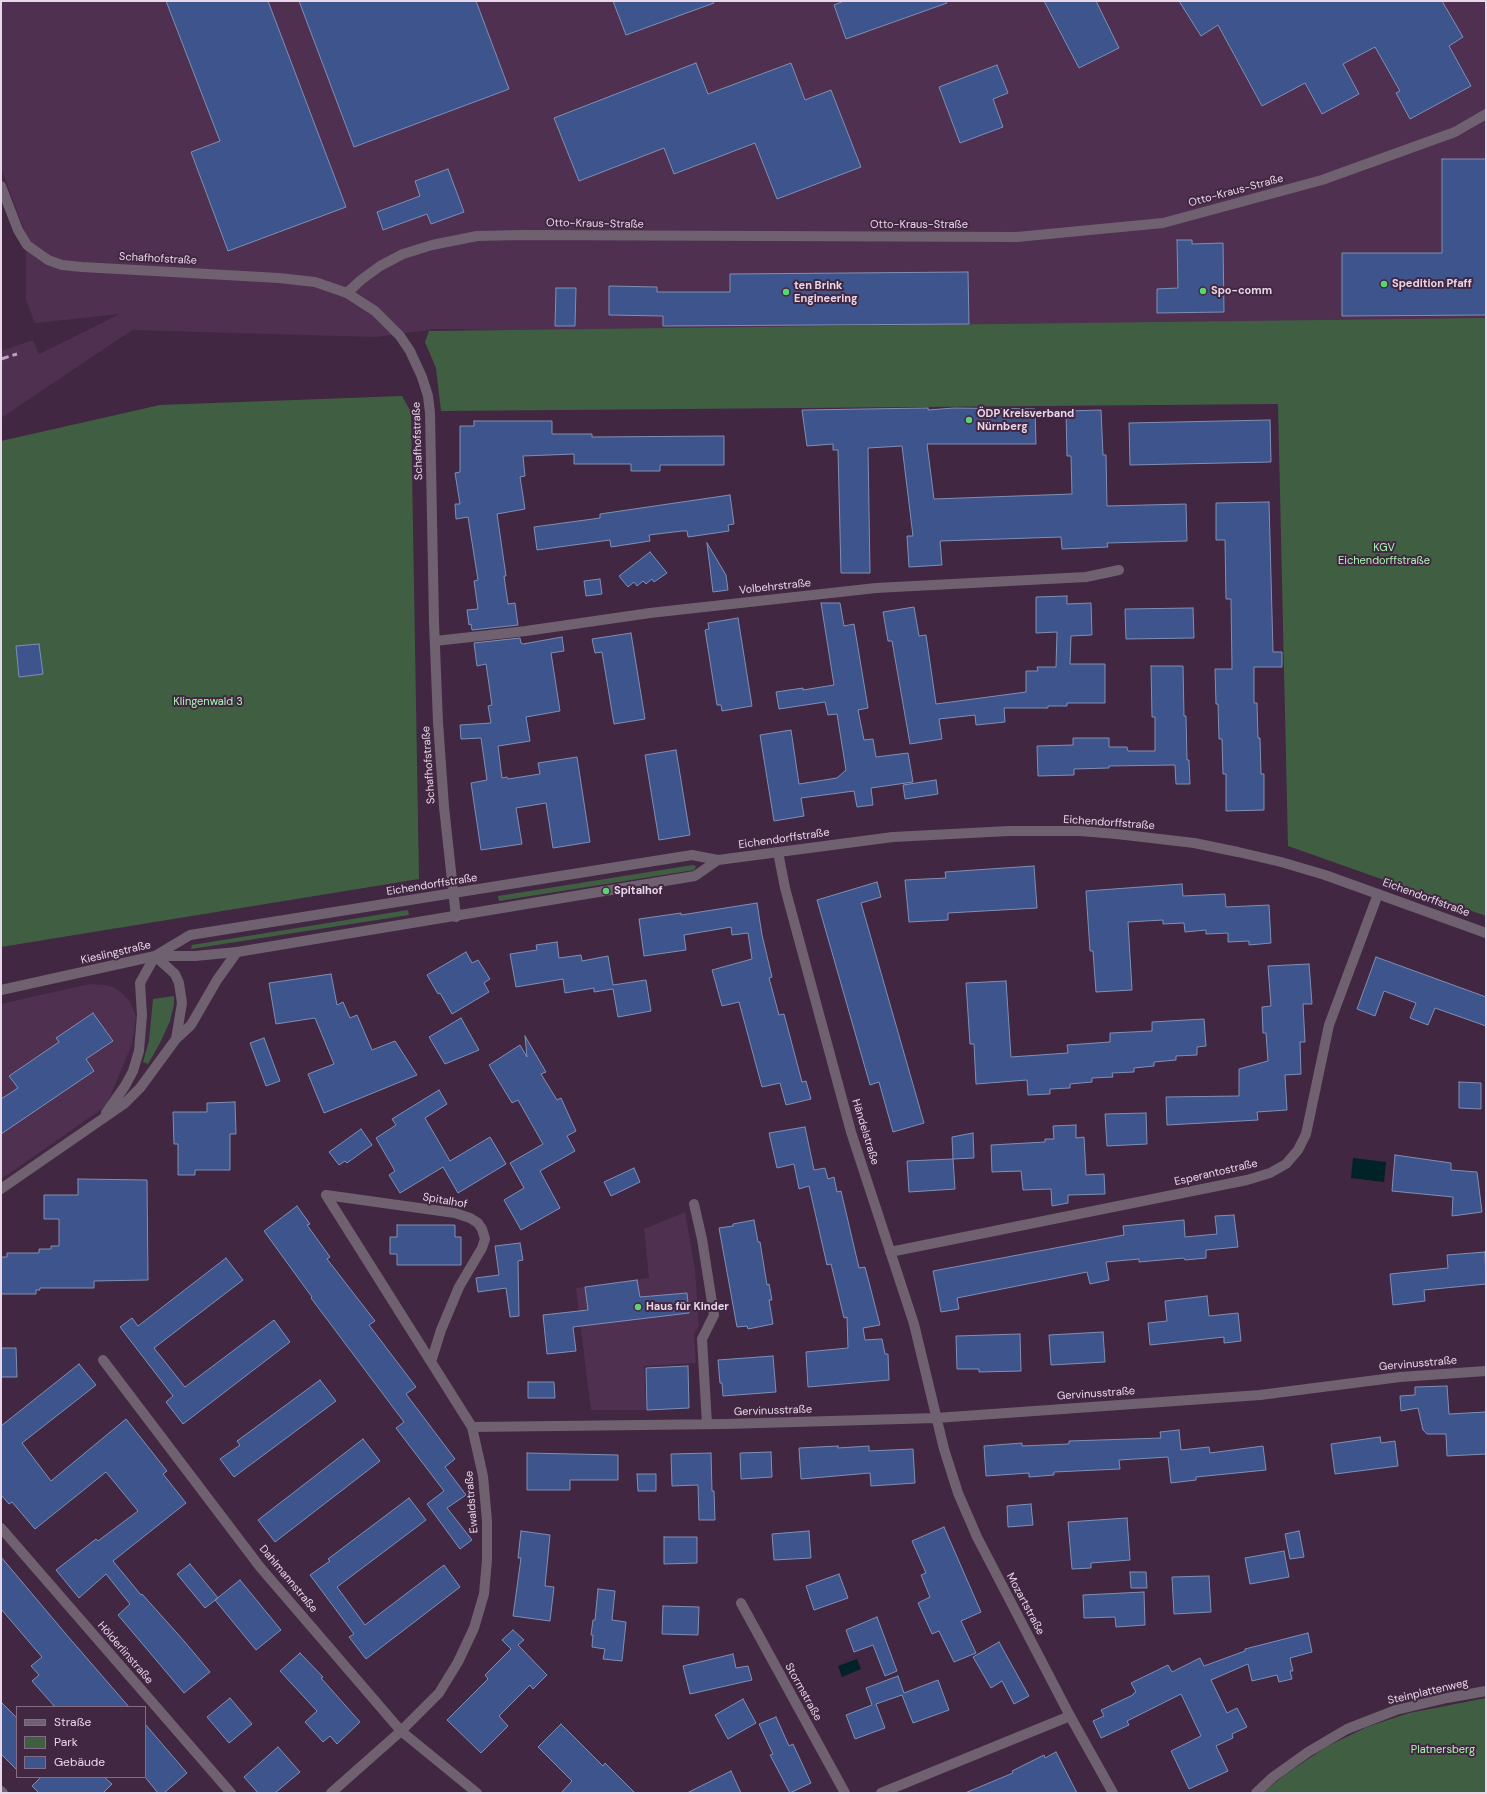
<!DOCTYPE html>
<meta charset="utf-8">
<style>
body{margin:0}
#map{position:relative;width:1487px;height:1794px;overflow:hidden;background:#422742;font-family:"DM Sans",sans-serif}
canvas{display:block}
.frame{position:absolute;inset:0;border:2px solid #e8d7e8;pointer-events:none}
.legend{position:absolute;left:16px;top:1706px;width:130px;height:72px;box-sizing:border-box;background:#422742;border:1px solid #846d84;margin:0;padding:5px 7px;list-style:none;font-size:12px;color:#e8d7e8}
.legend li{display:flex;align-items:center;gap:8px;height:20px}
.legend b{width:20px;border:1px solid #846d84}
</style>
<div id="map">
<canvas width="1487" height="1794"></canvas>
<div class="frame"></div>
<ul class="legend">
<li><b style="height:5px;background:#6f616f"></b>Straße</li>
<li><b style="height:11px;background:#405f42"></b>Park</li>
<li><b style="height:11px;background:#3e548c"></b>Gebäude</li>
</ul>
</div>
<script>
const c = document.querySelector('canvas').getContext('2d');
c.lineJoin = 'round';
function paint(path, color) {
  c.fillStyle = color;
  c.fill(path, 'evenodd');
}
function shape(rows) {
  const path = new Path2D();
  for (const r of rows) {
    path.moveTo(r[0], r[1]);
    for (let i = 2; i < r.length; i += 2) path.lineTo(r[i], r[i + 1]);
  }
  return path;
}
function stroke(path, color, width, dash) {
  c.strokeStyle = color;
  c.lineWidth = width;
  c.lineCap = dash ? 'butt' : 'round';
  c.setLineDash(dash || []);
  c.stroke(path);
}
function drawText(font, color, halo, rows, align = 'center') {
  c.font = font + ' "DM Sans",sans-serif';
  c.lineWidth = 4;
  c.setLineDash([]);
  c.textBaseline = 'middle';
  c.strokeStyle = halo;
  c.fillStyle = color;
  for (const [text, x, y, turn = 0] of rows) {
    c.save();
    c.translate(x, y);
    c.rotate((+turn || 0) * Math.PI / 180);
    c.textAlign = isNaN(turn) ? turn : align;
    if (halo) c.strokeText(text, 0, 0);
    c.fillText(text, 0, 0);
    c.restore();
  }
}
const built = shape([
 [1,1,1486,1,1486,319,580,331,435,329,376,337,132,330,1,418,1,351,33,340,39,354,120,314,35,323,26,300,26,235,1,168],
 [90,984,106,985,115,988,123,994,130,1002,136,1016,132,1044,106,1106,1,1179,1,1004],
 [685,1212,695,1270,699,1326,694,1334,696,1363,644,1366,646,1410,591,1410,576,1288,649,1278,644,1229]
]);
const green = shape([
 [1486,318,1486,916,1288,846,1278,404,441,411,436,368,425,342,429,331],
 [402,396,411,412,419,879,1,947,1,441,160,405],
 [693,865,696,866,694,870,499,901,498,896],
 [408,910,409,915,191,949,192,945],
 [174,996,174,1004,170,1021,160,1043,148,1064,143,1062,149,1041,153,999],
 [1486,1698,1486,1793,1263,1793,1283,1776,1326,1747,1367,1727,1409,1713]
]);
const water = shape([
 [1353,1158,1386,1162,1384,1182,1351,1178],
 [857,1659,861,1669,842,1677,838,1666]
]);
const building = shape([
 [166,1,268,1,346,207,228,251,191,152,220,141,166,1],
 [299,1,476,1,509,89,354,147,299,1],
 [613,1,713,1,714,3,626,35,613,1],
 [844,1,946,1,947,3,846,39,834,5,844,1],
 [1044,1,1096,1,1119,48,1079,68,1044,1],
 [1179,1,1442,1,1463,37,1449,46,1471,86,1410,119,1396,93,1400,91,1375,47,1343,64,1359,94,1322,114,1305,83,1262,106,1218,25,1201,36,1179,1],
 [696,63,708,94,791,63,805,100,831,90,861,167,777,199,755,143,674,174,664,148,579,181,554,118,696,63],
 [997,65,1008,93,993,99,1003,127,960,143,939,87,997,65],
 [1442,159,1486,159,1486,315,1342,316,1342,253,1442,253,1442,159],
 [448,169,464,212,431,224,427,214,383,230,377,212,420,196,415,181,448,169],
 [1177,240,1192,240,1192,244,1223,243,1224,312,1157,313,1157,289,1178,288,1177,240],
 [968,272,969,324,663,326,663,316,609,315,609,286,657,287,657,292,730,292,730,274,968,272],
 [556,288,576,288,575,326,555,326,556,288],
 [928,408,928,410,954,408,1035,409,1036,444,927,444,934,499,1072,494,1071,456,1067,456,1066,411,1101,410,1103,455,1106,455,1107,506,1186,504,1187,541,1107,543,1108,547,1062,549,1061,537,940,541,942,565,909,567,907,536,913,536,902,446,868,448,870,573,841,573,838,450,833,450,833,444,807,446,802,410,928,408],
 [1270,420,1271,462,1130,465,1129,423,1270,420],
 [474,421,552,421,552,434,592,434,592,437,724,436,724,465,660,465,660,471,631,471,631,464,574,464,574,454,523,456,525,476,520,477,525,509,497,514,506,576,504,576,508,604,515,603,518,625,472,630,471,624,469,625,467,610,478,609,474,581,478,580,468,517,456,519,455,504,460,504,455,473,460,472,460,426,474,426,474,421],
 [730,495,734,524,728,525,729,531,688,537,687,531,682,531,649,535,650,541,611,547,610,540,537,550,534,527,600,518,600,514,730,495],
 [1269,502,1273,652,1282,652,1282,667,1254,667,1254,703,1257,703,1258,738,1260,738,1261,774,1264,774,1264,810,1226,811,1226,774,1223,774,1222,739,1219,739,1218,704,1216,704,1215,669,1232,669,1231,599,1226,599,1225,540,1216,540,1216,503,1269,502],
 [707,543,726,575,728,590,713,592,707,543],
 [650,552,667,573,654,582,652,579,646,584,643,581,637,586,634,582,628,587,619,576,650,552],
 [600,579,602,594,586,596,584,581,600,579],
 [1067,596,1067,604,1091,603,1092,635,1071,636,1070,664,1105,664,1105,703,1067,703,1067,706,1048,706,1048,708,1004,708,1005,722,976,725,975,715,939,719,942,739,910,744,892,641,888,641,883,612,914,607,919,636,926,635,936,704,1026,692,1026,671,1038,671,1037,667,1056,667,1057,632,1036,633,1036,597,1067,596],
 [821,603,840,603,844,626,854,624,868,708,858,710,864,740,873,739,876,757,908,753,913,782,871,788,873,805,857,807,854,791,801,798,804,816,774,821,760,735,791,730,799,784,837,778,846,770,837,714,828,715,825,702,779,709,776,692,803,688,803,690,834,685,821,603],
 [1193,608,1194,638,1126,639,1125,609,1193,608],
 [738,618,752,706,722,711,721,705,717,705,705,630,709,629,708,623,738,618],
 [631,633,645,719,614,724,602,652,595,653,592,639,631,633],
 [562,637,564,651,551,653,560,711,526,717,530,741,498,746,502,778,507,777,508,779,540,774,538,763,577,757,590,842,553,848,546,803,516,808,522,844,481,850,471,783,487,780,481,738,461,739,460,725,491,723,488,706,492,705,486,664,477,666,474,643,520,638,521,643,523,644,562,637],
 [39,644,43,674,19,677,16,646,39,644],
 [1151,666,1183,666,1184,716,1186,716,1187,760,1189,760,1190,784,1176,784,1175,765,1109,766,1109,768,1074,769,1074,775,1038,776,1037,746,1073,745,1073,738,1109,738,1109,747,1127,747,1128,751,1155,751,1155,717,1152,717,1151,666],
 [676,750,690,835,659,840,645,755,676,750],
 [936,780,938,794,905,799,903,785,936,780],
 [1034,866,1037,908,948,913,948,920,909,922,905,880,946,878,945,872,1034,866],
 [877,882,881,897,861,903,924,1123,893,1132,879,1082,870,1085,817,900,877,882],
 [1182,884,1183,896,1225,894,1226,907,1269,905,1271,943,1249,945,1249,941,1228,942,1228,933,1206,934,1206,930,1185,932,1184,923,1163,924,1163,920,1128,922,1132,990,1096,992,1093,951,1090,951,1086,891,1182,884],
 [757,903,762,935,772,977,769,978,779,1015,784,1014,802,1082,806,1081,811,1099,786,1105,780,1083,762,1087,739,1002,722,1006,712,970,752,959,748,933,732,935,731,927,684,935,686,950,644,956,639,919,681,913,681,915,757,903],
 [557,942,559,958,581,955,582,961,608,956,613,985,646,980,651,1011,618,1017,613,989,594,992,594,988,565,993,563,979,516,987,510,954,537,950,536,945,557,942],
 [466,952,472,963,478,960,490,979,484,983,489,992,452,1014,440,993,438,994,427,975,466,952],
 [1376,957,1486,997,1486,1026,1435,1008,1428,1025,1410,1018,1416,1003,1384,991,1375,1016,1357,1009,1376,957],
 [1309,964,1312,1004,1303,1004,1305,1042,1300,1042,1301,1074,1285,1075,1287,1110,1257,1112,1258,1120,1167,1125,1166,1097,1239,1096,1239,1069,1268,1061,1266,1033,1263,1033,1262,1007,1271,1006,1268,966,1309,964],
 [331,974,337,1005,343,1002,350,1018,357,1015,372,1050,395,1041,417,1075,324,1113,308,1074,334,1064,315,1018,276,1024,269,983,331,974],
 [1006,981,1011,1057,1068,1053,1067,1045,1110,1042,1110,1033,1152,1031,1152,1022,1204,1019,1206,1046,1197,1047,1197,1055,1176,1056,1176,1060,1154,1062,1154,1066,1134,1068,1134,1072,1112,1073,1113,1077,1092,1078,1092,1082,1070,1084,1070,1088,1050,1089,1050,1094,1028,1095,1027,1080,976,1084,974,1044,970,1044,966,983,1006,981],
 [93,1013,113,1041,86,1059,94,1071,1,1134,1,1099,18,1088,9,1076,59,1042,56,1038,93,1013],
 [461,1018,479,1050,445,1064,429,1037,461,1018],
 [525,1036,546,1072,541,1074,557,1100,561,1098,576,1131,567,1136,575,1151,540,1171,560,1208,521,1230,504,1200,524,1188,510,1163,543,1144,518,1100,512,1103,489,1065,520,1045,527,1057,525,1036],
 [264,1038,280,1081,266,1086,250,1043,264,1038],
 [1459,1082,1481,1083,1481,1109,1459,1108,1459,1082],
 [439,1090,447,1104,425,1118,450,1161,490,1137,506,1164,458,1193,443,1167,400,1193,389,1175,395,1171,376,1138,396,1125,392,1119,439,1090],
 [235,1102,236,1134,230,1134,230,1170,195,1170,195,1175,178,1175,178,1144,174,1144,173,1112,207,1112,207,1103,235,1102],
 [1146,1113,1147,1144,1107,1146,1105,1114,1146,1113],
 [1076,1125,1076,1138,1084,1137,1086,1175,1104,1174,1105,1194,1068,1195,1068,1203,1052,1206,1051,1189,1023,1190,1021,1171,992,1172,991,1145,1045,1142,1045,1139,1054,1139,1053,1126,1076,1125],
 [805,1127,814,1170,825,1168,828,1179,834,1177,837,1192,841,1191,859,1268,865,1267,880,1325,863,1328,865,1340,882,1339,885,1354,888,1354,889,1380,808,1387,806,1352,848,1348,847,1317,844,1318,831,1264,827,1265,809,1186,799,1189,794,1164,777,1168,769,1133,805,1127],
 [361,1129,372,1145,347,1163,345,1161,339,1165,329,1152,361,1129],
 [973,1133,974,1158,953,1159,955,1189,909,1192,907,1161,953,1159,952,1137,973,1133],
 [1395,1155,1451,1163,1451,1170,1477,1172,1482,1212,1452,1216,1453,1197,1392,1191,1395,1155],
 [634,1168,640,1182,611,1196,604,1182,634,1168],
 [78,1179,147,1180,148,1280,94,1281,94,1288,40,1288,40,1290,36,1290,36,1294,1,1294,1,1257,7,1257,7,1253,39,1253,39,1249,51,1249,51,1246,59,1246,59,1219,44,1219,44,1195,78,1195,78,1179],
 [297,1206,310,1224,307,1225,330,1257,327,1259,375,1321,369,1325,416,1387,406,1394,455,1459,445,1467,466,1495,447,1508,472,1540,460,1549,427,1504,444,1491,396,1428,404,1422,311,1298,312,1297,264,1231,297,1206],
 [1234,1215,1238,1247,1206,1250,1206,1258,1185,1260,1184,1258,1139,1262,1139,1259,1106,1262,1109,1280,1090,1284,1087,1272,957,1298,959,1309,941,1312,933,1271,1124,1235,1123,1226,1184,1220,1185,1237,1217,1234,1215,1216,1234,1215],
 [754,1220,758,1242,760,1242,767,1285,769,1284,772,1300,769,1300,773,1324,748,1329,747,1326,737,1327,719,1228,733,1226,733,1224,754,1220],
 [397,1225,455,1225,455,1237,461,1237,461,1265,397,1265,397,1254,390,1254,390,1237,397,1237,397,1225],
 [520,1243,523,1260,518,1261,519,1316,510,1317,506,1288,478,1292,476,1278,499,1275,495,1246,520,1243],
 [1485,1252,1486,1284,1424,1290,1425,1301,1393,1305,1390,1274,1448,1268,1447,1255,1485,1252],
 [226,1258,243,1280,154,1348,185,1387,274,1320,290,1342,183,1424,166,1402,173,1396,120,1327,132,1318,138,1326,226,1258],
 [637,1280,640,1297,687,1293,689,1313,573,1327,576,1351,547,1354,543,1315,588,1310,585,1287,637,1280],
 [1207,1296,1209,1316,1238,1313,1241,1341,1224,1343,1224,1337,1150,1345,1148,1323,1167,1321,1165,1301,1207,1296],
 [1103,1332,1105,1362,1051,1365,1049,1335,1103,1332],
 [1020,1334,1021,1371,979,1372,979,1369,957,1369,956,1336,1020,1334],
 [1,1348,16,1348,17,1377,1,1377,1,1348],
 [773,1356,776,1392,723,1396,722,1383,720,1383,718,1360,773,1356],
 [79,1364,96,1385,22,1443,51,1481,126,1419,167,1471,163,1474,186,1503,113,1561,141,1595,142,1594,184,1641,210,1672,184,1693,118,1615,130,1604,106,1574,79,1598,56,1570,96,1539,98,1541,138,1511,106,1472,35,1529,12,1502,9,1504,1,1495,1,1426,79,1364],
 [688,1366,689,1408,647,1410,646,1368,688,1366],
 [320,1380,336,1401,234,1477,220,1459,240,1445,237,1441,320,1380],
 [528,1382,554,1382,555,1398,528,1398,528,1382],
 [1447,1386,1449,1414,1486,1412,1486,1454,1447,1456,1446,1434,1427,1434,1423,1430,1418,1408,1401,1411,1400,1396,1415,1395,1415,1387,1447,1386],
 [1179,1430,1181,1450,1209,1447,1210,1453,1263,1446,1266,1470,1196,1477,1196,1480,1171,1483,1168,1457,1119,1460,1120,1469,1054,1472,1054,1475,1029,1477,1029,1473,986,1476,984,1446,1022,1443,1022,1446,1069,1444,1069,1441,1161,1438,1160,1432,1179,1430],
 [1380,1437,1381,1443,1395,1441,1398,1466,1335,1474,1331,1444,1380,1437],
 [363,1439,380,1461,275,1542,258,1520,363,1439],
 [838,1446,838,1448,869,1446,869,1451,913,1449,915,1483,871,1486,870,1473,801,1479,799,1448,838,1446],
 [771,1452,772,1477,741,1479,740,1453,771,1452],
 [527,1453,618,1455,618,1480,570,1480,570,1490,527,1490,527,1453],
 [711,1453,712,1491,714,1491,715,1520,699,1520,698,1485,672,1486,671,1454,711,1453],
 [637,1474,656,1474,656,1491,638,1491,637,1474],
 [409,1498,426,1520,337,1587,365,1625,444,1565,460,1587,366,1659,349,1637,354,1634,310,1575,330,1561,328,1559,409,1498],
 [1031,1504,1033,1525,1008,1527,1007,1506,1031,1504],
 [1127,1518,1130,1560,1091,1563,1091,1568,1072,1569,1068,1522,1127,1518],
 [944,1527,981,1612,961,1621,976,1653,954,1662,939,1631,932,1634,918,1603,930,1597,921,1575,926,1573,912,1541,944,1527],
 [521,1531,550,1535,545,1586,554,1587,550,1621,513,1616,521,1558,518,1558,521,1531],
 [809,1531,811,1558,774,1560,772,1534,809,1531],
 [1299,1531,1304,1557,1290,1559,1285,1534,1299,1531],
 [664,1537,697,1537,697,1563,664,1564,664,1537],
 [1284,1551,1289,1577,1250,1584,1245,1558,1284,1551],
 [1,1557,65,1633,129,1707,55,1707,32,1681,39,1675,31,1666,42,1657,1,1609,1,1557],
 [190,1564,218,1598,205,1608,177,1574,190,1564],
 [1130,1572,1146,1572,1147,1588,1131,1588,1130,1572],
 [839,1574,848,1598,814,1610,806,1586,839,1574],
 [1209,1576,1211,1612,1174,1614,1172,1577,1209,1576],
 [240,1580,281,1630,256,1650,215,1600,240,1580],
 [598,1589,615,1591,612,1620,626,1622,622,1661,603,1659,605,1649,592,1647,593,1635,591,1635,593,1620,595,1620,598,1589],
 [1144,1592,1145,1625,1116,1627,1115,1617,1084,1618,1083,1595,1144,1592],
 [663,1606,699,1607,698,1635,662,1634,663,1606],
 [877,1617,897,1671,885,1676,873,1645,854,1652,846,1630,877,1617],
 [513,1630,524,1640,518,1645,547,1675,533,1689,530,1685,499,1716,508,1726,481,1753,447,1720,488,1679,485,1675,511,1649,502,1640,513,1630],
 [1308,1633,1312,1652,1290,1658,1293,1671,1290,1671,1292,1679,1279,1682,1277,1675,1252,1681,1248,1664,1211,1680,1227,1713,1237,1708,1247,1727,1232,1734,1233,1738,1216,1746,1228,1771,1189,1789,1171,1751,1201,1736,1181,1694,1127,1721,1129,1725,1101,1738,1093,1721,1104,1716,1101,1710,1133,1695,1133,1694,1136,1692,1131,1683,1168,1665,1172,1672,1200,1658,1204,1666,1245,1651,1245,1649,1308,1633],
 [999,1642,1029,1696,1014,1704,1002,1681,991,1688,973,1657,999,1642],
 [300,1653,323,1677,321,1678,360,1722,337,1744,330,1736,323,1742,305,1722,317,1711,280,1671,300,1653],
 [733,1654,736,1668,748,1666,752,1680,690,1694,683,1666,733,1654],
 [898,1676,904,1693,938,1680,949,1710,913,1723,902,1695,876,1704,885,1728,855,1739,846,1715,872,1705,866,1688,898,1676],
 [230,1698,252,1724,229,1743,207,1717,230,1698],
 [743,1699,756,1723,728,1739,715,1715,743,1699],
 [1,1702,17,1718,17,1770,1,1754,1,1702],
 [776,1717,789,1746,793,1744,811,1783,790,1793,770,1755,773,1754,759,1724,776,1717],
 [145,1724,187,1773,164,1793,158,1793,145,1777,145,1724],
 [561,1724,603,1766,605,1763,635,1793,561,1793,572,1781,538,1747,561,1724],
 [278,1747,300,1772,275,1793,258,1793,244,1777,278,1747],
 [1056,1752,1077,1793,965,1793,1013,1773,1012,1771,1044,1755,1045,1758,1056,1752],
 [731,1771,741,1793,687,1793,731,1771],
 [41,1777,104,1777,112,1784,103,1793,39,1793,32,1786,41,1777]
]);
const minor = shape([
 [347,293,361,280,380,266,403,254,432,245,477,236,521,235,1017,237,1163,223,1322,180,1455,132,1486,114],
 [435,641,526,631,650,613,876,588,1086,577,1119,570],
 [778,852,785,888,851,1132,914,1324,944,1449,958,1493,977,1537,1070,1716,1113,1793],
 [106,1113,125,1086,133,1071,139,1051,142,1015,140,983,155,956,175,974,179,983,182,1003,176,1039],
 [1,1189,124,1104,140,1088,176,1039,191,1025,217,980,237,952],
 [326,1195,472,1427,483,1476,487,1521,487,1560,484,1594,474,1628,458,1662,439,1693,401,1731,331,1793],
 [326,1195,455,1213,470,1218,478,1223,482,1229,485,1239,482,1248,459,1287,441,1330,431,1362],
 [694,1204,702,1239,714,1315,702,1339,707,1424],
 [890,1252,1247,1180,1270,1173,1286,1164,1298,1150,1306,1134,1329,1025,1378,894],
 [103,1360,260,1567,401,1731,477,1793],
 [472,1427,725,1424,936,1418,1260,1395,1400,1377,1486,1371],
 [1,1528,231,1793],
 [741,1603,845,1793],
 [1,1791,3,1793],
 [881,1793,1070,1716],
 [1256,1793,1273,1777,1308,1752,1347,1729,1396,1710,1447,1698,1486,1691]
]);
const tertiary = shape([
 [1,186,18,230,27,245,48,260,62,265,82,267,279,278,315,282,347,293,375,311,400,336,410,351,422,377,428,396,430,413,434,622,438,722,444,807,456,917],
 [155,956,190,935,692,855,718,860,893,837,1009,831,1080,831,1117,834,1194,843,1238,852,1281,862,1325,875,1486,933],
 [1,990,155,956,195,956,237,952,695,876,718,860]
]);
const rail = shape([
 [1,359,17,354]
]);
const markers = [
 [1384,284,4,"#5bd56e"],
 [1203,291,4,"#5bd56e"],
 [786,292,4,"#5bd56e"],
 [969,420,4,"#5bd56e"],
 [606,891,4,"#5bd56e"],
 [638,1307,4,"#5bd56e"]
];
const streetNames = [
 ["Otto-Kraus-Straße",1236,191,-15],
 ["Otto-Kraus-Straße",595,224,1],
 ["Otto-Kraus-Straße",919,225],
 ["Schafhofstraße",158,259,3],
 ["Schafhofstraße",418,441,-92],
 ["Volbehrstraße",775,587,-6],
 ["Schafhofstraße",429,765,-94],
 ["Eichendorffstraße",1109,823,4],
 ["Eichendorffstraße",784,839,-8],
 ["Eichendorffstraße",432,885,-9],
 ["Eichendorffstraße",1426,898,20],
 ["Kieslingstraße",116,953,-13],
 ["Händelstraße",865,1132,73],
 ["Esperantostraße",1216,1173,-13],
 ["Spitalhof",445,1201,10],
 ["Gervinusstraße",1418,1364,-5],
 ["Gervinusstraße",1096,1394,-4],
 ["Gervinusstraße",773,1411,-2],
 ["Ewaldstraße",472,1502,-95],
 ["Dahlmannstraße",288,1579,50],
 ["Mozartstraße",1025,1604,62],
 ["Hölderlinstraße",125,1653,49],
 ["Stormstraße",803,1692,61],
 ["Steinplattenweg",1428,1692,-13]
];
const poiNames = [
 ["Spedition Pfaff",1392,284],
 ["ten Brink",794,286],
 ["Engineering",794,299],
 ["Spo-comm",1211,291],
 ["ÖDP Kreisverband",977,414],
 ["Nürnberg",977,427],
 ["Spitalhof",614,891],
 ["Haus für Kinder",646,1307]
];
const parkNames = [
 ["KGV",1384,548],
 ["Eichendorffstraße",1384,561],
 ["Klingenwald 3",208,702],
 ["Platnersberg",1443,1750]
];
paint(built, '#4f3050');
paint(green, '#405f42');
paint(water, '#012226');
paint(building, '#3e548c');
stroke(building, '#7f8fb4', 1);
stroke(minor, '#6f616f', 10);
stroke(tertiary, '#6f616f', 10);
stroke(rail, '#b9a5b9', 3, [8, 4]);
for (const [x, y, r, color] of markers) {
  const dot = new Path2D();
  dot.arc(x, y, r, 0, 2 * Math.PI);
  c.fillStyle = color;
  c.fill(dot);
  stroke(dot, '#422742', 1.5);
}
drawText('11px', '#e8d7e8', '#422742', streetNames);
drawText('bold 11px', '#e8d7e8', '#422742', poiNames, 'left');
drawText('11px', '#a9f9b0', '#422742', parkNames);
</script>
